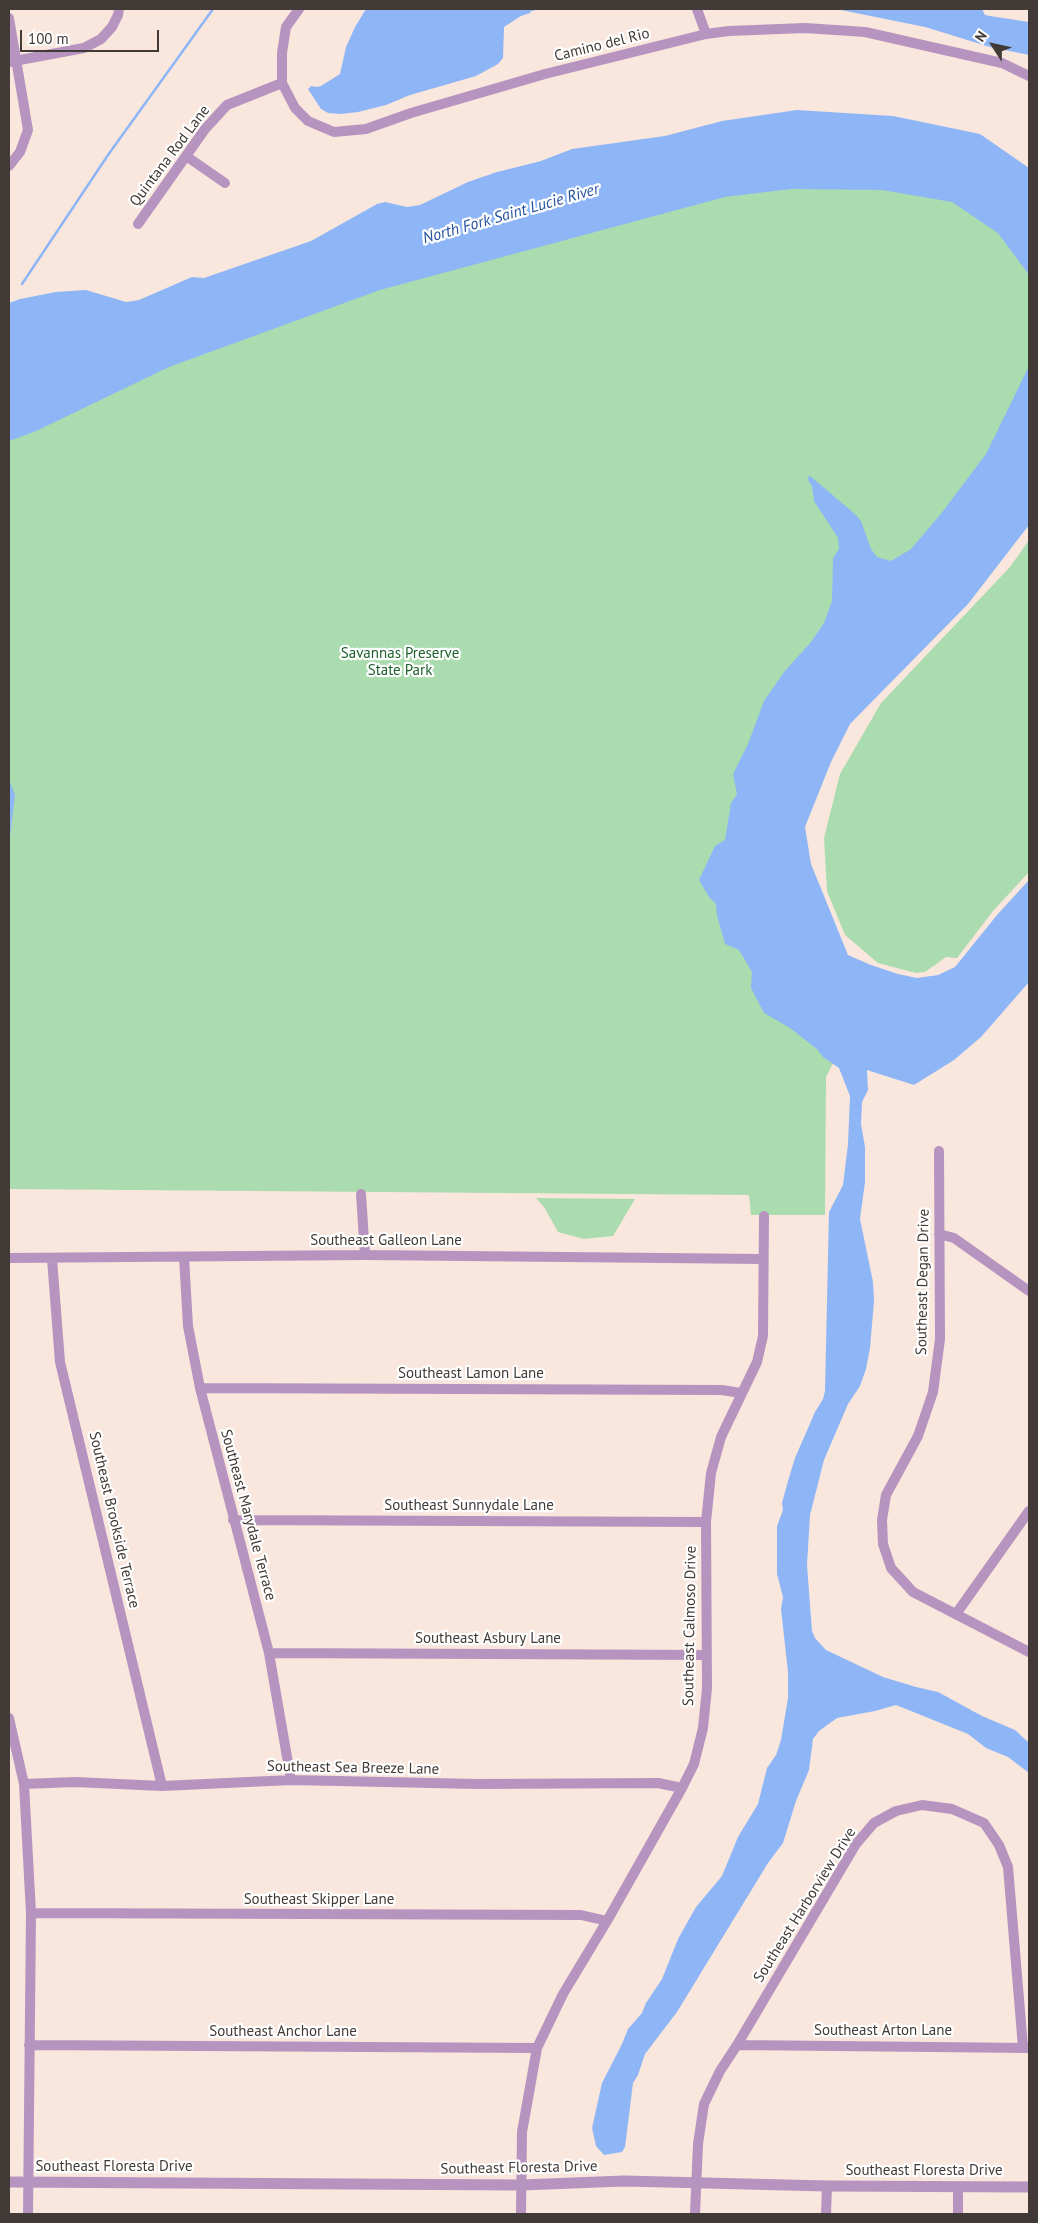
<!DOCTYPE html>
<style>
body{margin:0}
#map{position:relative;width:1038px;height:2223px;overflow:hidden;background:#f9e6dc;font-family:"PT Sans",sans-serif}
canvas{display:block}
.frame{position:absolute;inset:0;border:10px solid #413a36;pointer-events:none}
.north{position:absolute;left:968px;top:20px;width:50px;height:50px;-webkit-text-stroke:4px #fff;paint-order:stroke;rotate:305deg;font-size:14px;font-weight:700;line-height:20px;text-align:center;color:#413a36}
.north::after{content:'';display:block;margin:auto;width:18px;height:22px;background:#413a36;clip-path:polygon(50% 0,100% 100%,50% 72%,0 100%)}
.scale{position:absolute;left:20px;top:30px;width:139px;height:22px;box-sizing:border-box;border:2px solid #413a36;border-top:0;padding-left:6px;font-size:15px;line-height:18px;white-space:nowrap;color:#413a36;-webkit-text-stroke:4px #fff;paint-order:stroke}
</style>
<div id="map">
<canvas width="1038" height="2223"></canvas>
<div class="frame"></div>
<div class="north">N</div>
<div class="scale">100 m</div>
</div>
<script>
const c = document.querySelector('canvas').getContext('2d');
c.lineJoin = 'round';
function paint(path, color) {
  c.fillStyle = color;
  c.fill(path, 'evenodd');
}
function shape(rows) {
  const path = new Path2D();
  for (const r of rows) {
    path.moveTo(r[0], r[1]);
    for (let i = 2; i < r.length; i += 2) path.lineTo(r[i], r[i + 1]);
  }
  return path;
}
function stroke(path, color, width, dash) {
  c.strokeStyle = color;
  c.lineWidth = width;
  c.lineCap = dash ? 'butt' : 'round';
  c.setLineDash(dash || []);
  c.stroke(path);
}
function drawText(font, color, halo, rows, align = 'center') {
  c.font = font + ' "PT Sans",sans-serif';
  c.lineWidth = 4.5;
  c.setLineDash([]);
  c.textBaseline = 'middle';
  c.strokeStyle = halo;
  c.fillStyle = color;
  for (const [text, x, y, turn = 0] of rows) {
    c.save();
    c.translate(x, y);
    c.rotate((+turn || 0) * Math.PI / 180);
    c.textAlign = isNaN(turn) ? turn : align;
    if (halo) c.strokeText(text, 0, 0);
    c.fillText(text, 0, 0);
    c.restore();
  }
}
const green = shape([
 [805,137,1029,229,1029,424,748,841,847,1035,826,1077,825,1215,751,1215,749,1195,9,1189,9,399],
 [1029,540,1029,872,993,911,957,958,946,957,925,972,916,973,878,963,845,935,827,891,824,838,840,774,881,703,1010,567],
 [536,1198,635,1199,613,1236,584,1239,558,1232,544,1207]
]);
const water = shape([
 [366,9,531,9,530,13,521,16,504,27,503,58,498,64,476,76,410,95,386,105,358,112,341,114,328,113,321,109,308,89,311,86,317,87,321,86,340,74,346,47,355,27],
 [836,9,982,9,985,15,990,16,1029,22,1029,55,990,47,925,27],
 [797,110,893,116,980,134,1029,168,1029,275,998,233,952,202,882,190,791,189,725,197,380,290,169,367,34,432,9,441,9,303,20,299,56,292,86,290,126,302,139,300,192,277,204,278,311,241,377,204,385,202,407,207,420,205,468,182,497,172,541,161,572,149,665,136,722,121],
 [1029,366,1029,525,968,604,850,724,831,762,805,827,811,864,848,955,871,965,898,974,917,978,938,975,955,967,997,915,1029,880,1029,982,981,1037,954,1060,914,1085,867,1070,868,1090,862,1102,861,1124,865,1147,865,1182,860,1219,873,1282,874,1301,870,1348,866,1369,860,1386,848,1404,824,1460,810,1515,807,1565,812,1631,815,1638,826,1650,883,1677,916,1687,938,1692,982,1716,1015,1730,1029,1743,1029,1773,1008,1757,986,1748,968,1734,896,1705,875,1711,837,1718,819,1731,813,1739,809,1770,796,1801,783,1843,768,1863,677,2012,645,2054,638,2075,633,2083,625,2147,622,2152,604,2155,596,2146,592,2128,602,2083,622,2044,628,2029,642,2013,646,2003,662,1979,678,1939,696,1907,722,1876,738,1837,758,1804,767,1768,776,1755,781,1740,788,1698,788,1672,781,1609,783,1597,777,1574,777,1526,783,1510,782,1503,788,1481,795,1458,815,1412,823,1399,825,1391,829,1212,843,1185,848,1144,850,1096,839,1068,823,1057,817,1049,790,1028,764,1013,751,988,752,972,739,950,725,944,717,916,716,904,709,897,699,880,715,846,725,840,731,803,737,794,733,774,748,744,764,701,784,672,811,642,824,623,832,601,833,558,839,549,838,538,814,501,812,486,808,480,809,475,856,515,861,521,871,549,877,557,891,561,911,549,940,515,986,454],
 [9,779,15,795,9,845]
]);
const stream = shape([
 [531,10,534,9],
 [22,284,108,155,213,9]
]);
const minor = shape([
 [299,9,286,27,282,53,282,83,295,108,308,121,334,132,366,129,411,113,545,74,706,34,729,31,805,28,865,32,1002,63,1029,76],
 [697,9,706,34],
 [9,18,28,130,20,152,9,166],
 [9,62,84,48,101,39,112,27,118,15,119,9],
 [186,156,225,183],
 [138,224,205,129,227,105,282,83],
 [939,1151,940,1339,933,1392,918,1436,886,1495,882,1520,883,1544,891,1568,913,1592,1029,1652],
 [361,1194,365,1255],
 [939,1234,954,1238,1029,1291],
 [184,1257,188,1326,200,1388,269,1653,291,1780],
 [9,1258,365,1255,763,1259],
 [52,1259,60,1362,162,1786],
 [200,1388,722,1390,741,1393],
 [233,1520,706,1522],
 [956,1614,1029,1511],
 [269,1653,707,1655],
 [9,1718,24,1784,31,1913,28,2214],
 [24,1784,75,1782,162,1786,291,1780,478,1784,658,1783,682,1788],
 [31,1913,581,1915,607,1921],
 [29,2045,537,2048],
 [737,2045,1029,2048],
 [521,2214,522,2132,537,2048,563,1994,607,1921,682,1788,694,1764,703,1728,707,1688,706,1522,711,1473,721,1437,757,1362,763,1336,764,1216],
 [695,2214,698,2144,704,2104,720,2071,737,2045,856,1844,874,1823,896,1811,922,1805,952,1809,984,1823,999,1845,1008,1867,1023,2047],
 [826,2214,827,2186],
 [958,2214,958,2187]
]);
const tertiary = shape([
 [9,2182,522,2185,624,2181,827,2186,1029,2187]
]);
const streetNames = [
 ["Camino del Rio",602,45,-14],
 ["Quintana Rod Lane",170,156,-53],
 ["Southeast Galleon Lane",386,1241],
 ["Southeast Degan Drive",923,1282,-89],
 ["Southeast Lamon Lane",471,1374],
 ["Southeast Sunnydale Lane",469,1506],
 ["Southeast Marydale Terrace",248,1515,75],
 ["Southeast Brookside Terrace",114,1520,77],
 ["Southeast Calmoso Drive",690,1626,-89],
 ["Southeast Asbury Lane",488,1639],
 ["Southeast Sea Breeze Lane",353,1768,1],
 ["Southeast Skipper Lane",319,1900],
 ["Southeast Harborview Drive",805,1905,-58],
 ["Southeast Arton Lane",883,2031],
 ["Southeast Anchor Lane",283,2032],
 ["Southeast Floresta Drive",114,2167],
 ["Southeast Floresta Drive",519,2168,-1],
 ["Southeast Floresta Drive",924,2171]
];
const parkNames = [
 ["Savannas Preserve",400,654],
 ["State Park",400,671]
];
const waterNames = [
 ["North Fork Saint Lucie River",511,214,-16]
];
paint(green, '#aadcaf');
paint(water, '#8eb6f7');
stroke(stream, '#8eb6f7', 2.5);
stroke(minor, '#b694bf', 10);
stroke(tertiary, '#b694bf', 11);
drawText('15px', '#413a36', '#fff', streetNames);
drawText('15px', '#1c5f2b', '#fff', parkNames);
drawText('italic 16px', '#24529e', '#fff', waterNames);
</script>
